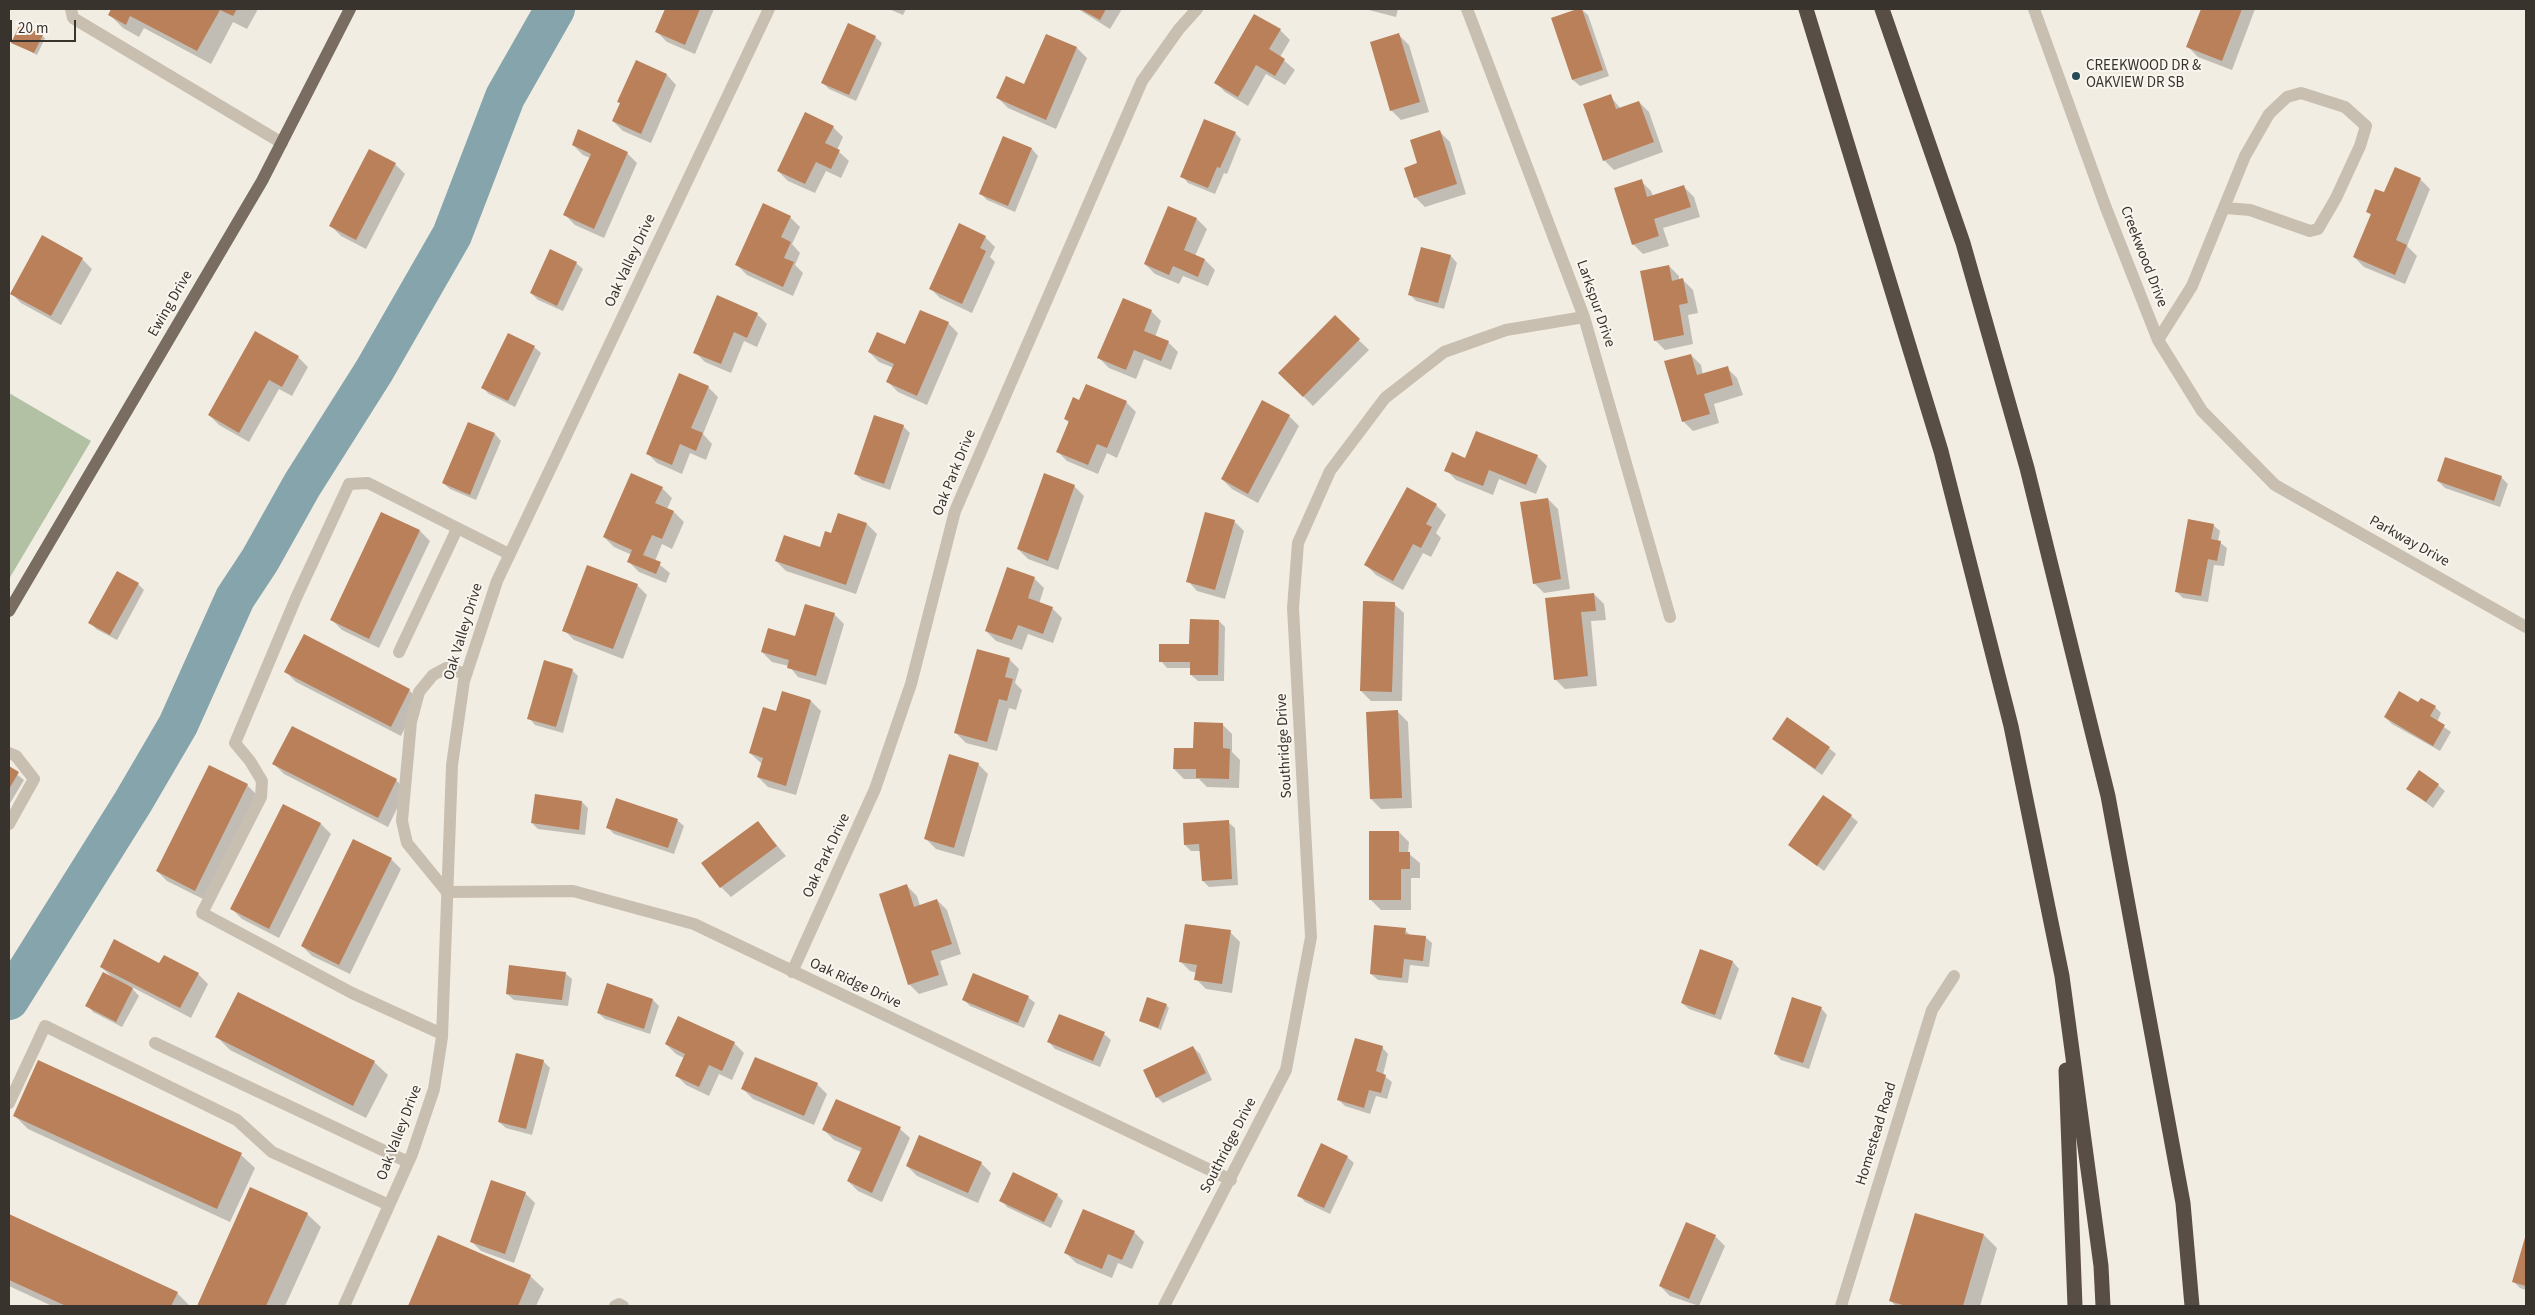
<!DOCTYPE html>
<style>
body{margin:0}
#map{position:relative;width:2535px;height:1315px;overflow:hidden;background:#f2ede3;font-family:"Source Sans 3",sans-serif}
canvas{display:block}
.frame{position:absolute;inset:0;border:10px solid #39332d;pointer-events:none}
.scale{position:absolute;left:10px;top:20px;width:66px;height:22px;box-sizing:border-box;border:2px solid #39332d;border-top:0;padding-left:6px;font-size:15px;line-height:18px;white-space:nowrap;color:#39332d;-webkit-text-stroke:4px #f9f6ef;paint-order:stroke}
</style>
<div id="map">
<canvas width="2535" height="1315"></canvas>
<div class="frame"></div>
<div class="scale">20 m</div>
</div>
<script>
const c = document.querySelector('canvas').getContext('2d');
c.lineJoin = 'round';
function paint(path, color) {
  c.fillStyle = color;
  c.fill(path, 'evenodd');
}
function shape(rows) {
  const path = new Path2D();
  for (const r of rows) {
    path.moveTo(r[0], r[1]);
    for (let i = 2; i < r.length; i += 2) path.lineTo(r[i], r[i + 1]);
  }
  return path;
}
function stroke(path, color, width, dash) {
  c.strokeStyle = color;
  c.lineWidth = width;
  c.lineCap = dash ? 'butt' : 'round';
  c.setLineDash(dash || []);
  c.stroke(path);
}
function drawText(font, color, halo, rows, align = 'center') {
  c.font = font + ' "Source Sans 3",sans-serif';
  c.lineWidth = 4;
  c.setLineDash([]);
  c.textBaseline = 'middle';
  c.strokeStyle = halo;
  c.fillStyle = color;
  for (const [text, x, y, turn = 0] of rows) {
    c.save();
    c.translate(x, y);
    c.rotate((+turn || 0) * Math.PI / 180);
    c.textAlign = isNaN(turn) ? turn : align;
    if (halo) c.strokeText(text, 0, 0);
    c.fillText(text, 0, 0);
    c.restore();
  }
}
const green = shape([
 [9,393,91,441,9,579]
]);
const shadow = shape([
 [113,9,258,9,247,29,233,22,211,64,144,28,139,37,123,28,110,15],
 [666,9,714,9,695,54,667,42,657,32],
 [889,9,906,9,903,15],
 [1078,9,1122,9,1110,29],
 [1365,9,1398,9,1396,17],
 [1581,9,1588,15,1609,76,1580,86,1573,80,1552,18],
 [2202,9,2255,9,2232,70,2198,57,2188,47],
 [1255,15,1280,30,1290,40,1280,57,1295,70,1285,85,1266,74,1248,106,1225,92,1215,82],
 [1046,35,1077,48,1087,58,1056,129,1008,108,998,98,1025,85],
 [1399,35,1409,45,1429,112,1401,120,1391,110],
 [42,36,45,38,37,55,13,42],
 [875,37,882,43,856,101,829,89,823,83],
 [636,62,667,75,676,85,651,143,623,131,613,121,621,104,619,102],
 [1610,96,1621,109,1639,102,1649,112,1663,152,1614,170,1604,160],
 [833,127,843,137,837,150,849,161,841,178,826,171,815,193,788,181,778,171],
 [1440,132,1450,142,1466,194,1425,207,1415,197],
 [1235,133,1241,139,1227,174,1224,173,1215,194,1188,183,1182,176],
 [1004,138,1032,149,1038,156,1015,212,987,200,981,194],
 [573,145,627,153,637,163,604,238,575,225,565,215,590,158,583,155],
 [370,151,395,164,405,174,366,249,341,236,331,226],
 [2420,179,2430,189,2407,246,2417,256,2405,284,2364,267,2354,257,2372,216,2368,212,2385,194],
 [1641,181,1651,191,1653,196,1684,187,1694,197,1700,217,1663,228,1669,246,1643,254,1633,244],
 [790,217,800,227,792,244,800,253,795,265,803,273,793,296,747,275,737,265],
 [1197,219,1207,229,1195,256,1205,260,1215,270,1208,286,1183,276,1179,284,1155,274,1145,264],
 [985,237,995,247,990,257,995,262,972,313,940,298,930,288],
 [1422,249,1451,256,1457,263,1444,309,1416,301,1410,295],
 [82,259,92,269,61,325,21,303,11,293],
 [576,263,583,269,563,311,538,300,531,293],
 [1669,266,1679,276,1679,281,1683,280,1693,290,1698,313,1688,315,1693,344,1665,350,1655,340],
 [1151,311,1161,321,1155,337,1168,342,1178,352,1171,370,1144,359,1136,379,1109,368,1099,358],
 [757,314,767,324,757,347,744,341,731,373,705,362,695,352],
 [1335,317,1369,350,1313,406,1280,373],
 [948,323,958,333,927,405,898,392,888,382,894,368,879,362,869,352,906,346],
 [255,333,298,357,308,367,292,396,279,389,249,442,219,425,209,415],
 [534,347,541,353,515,407,489,394,483,388],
 [1691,355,1701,365,1703,375,1727,368,1737,378,1743,395,1714,404,1719,423,1693,431,1683,421],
 [708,387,718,397,703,434,712,444,706,460,690,453,682,474,657,463,647,453],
 [1080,401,1126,402,1136,412,1117,458,1107,453,1098,474,1067,461,1057,451,1069,423,1065,419],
 [1289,416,1299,426,1258,503,1232,489,1222,479],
 [469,423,495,434,501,441,476,500,450,489,443,483],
 [903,426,910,433,890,490,862,480,855,474],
 [1537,456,1547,466,1536,494,1499,479,1493,495,1456,480,1446,470,1466,459],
 [2501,477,2508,484,2500,507,2445,488,2438,481],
 [1074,486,1084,496,1058,570,1028,559,1018,549],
 [662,488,672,498,667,509,674,512,684,522,672,549,662,544,655,561,670,573,666,583,639,572,629,562,632,555,614,547,604,537],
 [1548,499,1558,509,1570,589,1544,593,1534,583],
 [1436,505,1446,515,1436,533,1441,538,1431,557,1423,553,1403,590,1376,575,1366,565],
 [382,513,420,531,430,541,379,648,342,630,332,620],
 [839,514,867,524,877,534,856,594,786,571,776,561,821,549,832,535],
 [1234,521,1244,531,1225,599,1197,591,1188,581],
 [2213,525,2220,531,2218,541,2227,548,2224,566,2214,565,2208,602,2183,598,2176,591],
 [1034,578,1044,588,1039,604,1052,608,1062,618,1053,643,1028,634,1022,650,996,641,986,631],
 [138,584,144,590,117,640,96,629,90,622],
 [637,585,647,595,623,659,574,640,564,630],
 [1594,594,1604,604,1606,620,1591,621,1597,686,1565,689,1555,679,1546,599],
 [1394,604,1404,613,1402,701,1371,701,1361,691],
 [834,614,844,624,826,685,798,677,789,666,772,662,762,652,796,637],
 [1219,621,1225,627,1224,681,1198,681,1191,675,1191,668,1167,668,1161,661,1190,645],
 [1009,659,1019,669,1015,683,1022,690,1016,710,1009,708,997,751,966,743,956,733],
 [572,670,578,676,563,733,535,725,529,718],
 [286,672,409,690,419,700,401,736,296,682],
 [783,692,811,701,821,711,796,795,768,787,758,777,762,764,750,753,777,712],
 [2419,704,2435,707,2441,713,2437,722,2451,732,2440,751,2392,724,2385,717],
 [1398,712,1408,722,1412,808,1381,809,1371,799],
 [1222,724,1232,734,1232,752,1240,760,1239,788,1207,787,1199,779,1184,779,1174,769],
 [292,728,396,780,406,790,388,827,284,774,274,764],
 [1773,739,1829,748,1836,754,1822,775],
 [978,764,988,774,964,857,936,849,926,839],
 [9,768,24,780,9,805],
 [247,785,257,795,205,900,167,881,157,871],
 [2438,785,2445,791,2433,808,2408,789],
 [582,802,588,808,585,835,538,829,532,823],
 [283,805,321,824,331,834,279,938,242,919,232,909],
 [1851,816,1858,822,1824,871,1790,845],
 [677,820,684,826,674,854,614,834,608,828],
 [1228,822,1235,828,1238,885,1209,887,1203,881,1201,851,1191,851,1185,845],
 [758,823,786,856,731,897,721,887],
 [1399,832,1409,842,1408,853,1420,863,1420,878,1411,878,1411,910,1381,910,1371,900],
 [391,859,401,869,350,974,312,956,302,946],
 [907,886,917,896,920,906,937,900,947,910,961,954,940,961,948,985,919,994,909,984],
 [1405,930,1411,936,1425,937,1432,943,1429,967,1410,965,1408,983,1378,980,1371,974],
 [1230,932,1240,942,1232,993,1206,989,1196,979,1197,973,1190,971,1180,961],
 [1701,951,1733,962,1739,969,1721,1020,1689,1009,1682,1003],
 [160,965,198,974,208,984,191,1018,130,986,139,996,122,1027,93,1012,87,1005,114,979,101,967],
 [565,973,572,979,568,1006,514,1000,507,994],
 [1028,997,1035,1003,1024,1028,970,1006,963,999],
 [653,1000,659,1006,650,1034,605,1019,598,1013],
 [1166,1005,1169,1008,1161,1030,1140,1021],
 [1821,1008,1827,1015,1809,1069,1781,1060,1775,1054],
 [1104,1034,1111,1040,1100,1067,1055,1049,1049,1042],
 [217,1037,374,1062,388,1075,366,1118,230,1050],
 [734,1043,744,1053,732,1080,719,1074,709,1096,686,1085,676,1075,684,1058,676,1054,666,1044],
 [1193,1047,1200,1054,1212,1080,1163,1103,1157,1097],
 [1382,1047,1388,1054,1383,1075,1392,1082,1387,1099,1376,1096,1370,1114,1345,1106,1339,1100],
 [543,1061,550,1068,532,1135,506,1128,499,1122],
 [39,1062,241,1155,255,1168,230,1222,28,1129,15,1116],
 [817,1084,827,1094,814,1125,753,1099,743,1089],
 [900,1129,910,1138,882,1202,858,1191,848,1181,861,1152,834,1140,824,1130],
 [1347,1157,1354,1163,1330,1214,1305,1202,1299,1195],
 [981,1163,991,1173,978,1203,917,1176,907,1166],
 [251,1189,307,1214,321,1227,285,1306,199,1306],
 [525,1193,535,1203,514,1263,481,1251,471,1241],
 [1057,1195,1063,1201,1051,1228,1007,1207,1001,1200],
 [9,1216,177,1293,190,1306,52,1306,9,1286],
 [1134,1232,1144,1242,1132,1269,1118,1263,1112,1278,1076,1263,1066,1253],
 [1984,1235,1997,1248,1980,1306,1896,1306,1891,1301],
 [1715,1236,1725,1246,1699,1306,1670,1296,1660,1286],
 [439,1237,530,1276,544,1289,536,1306,409,1306],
 [2526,1237,2526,1290,2520,1288,2514,1282]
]);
const river = shape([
 [9,1000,133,802,178,725,235,598,260,560,302,485,374,371,452,235,505,97,555,9]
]);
const building = shape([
 [111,9,237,9,233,16,220,10,197,51,130,16,126,25,108,15],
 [665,9,700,9,685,45,655,32],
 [1080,9,1106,9,1100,20],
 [1577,9,1582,9,1603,70,1572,80,1551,18],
 [2201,9,2242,9,2222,61,2186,47],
 [1254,14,1281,29,1269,49,1285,59,1275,76,1256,65,1238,97,1214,83],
 [848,23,876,36,849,95,821,83],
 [20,24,43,35,34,53,11,43],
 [1399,33,1420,102,1390,111,1370,42],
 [1046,34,1077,47,1046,120,996,98,1006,76,1024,84],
 [636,60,667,74,641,134,612,121,620,103,617,102],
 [1611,94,1616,109,1639,101,1654,142,1603,161,1583,104],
 [805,112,834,126,825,143,840,150,831,169,816,162,805,184,777,171],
 [1204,119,1236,132,1220,168,1217,167,1208,188,1180,177],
 [578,129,628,152,594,229,563,215,591,154,572,145],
 [1440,130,1457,184,1414,198,1404,168,1417,163,1410,140],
 [1003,136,1032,148,1008,206,979,194],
 [369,149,396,163,356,240,329,226],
 [2395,167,2421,178,2396,240,2407,245,2395,275,2353,257,2371,214,2366,212,2375,189,2384,192],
 [1642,179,1647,197,1684,185,1691,207,1654,219,1659,236,1632,245,1614,188],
 [763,203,791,216,781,237,791,242,784,258,794,262,783,287,735,265],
 [1168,206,1197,218,1184,250,1205,259,1198,277,1173,266,1169,275,1144,264],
 [959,223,986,236,980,248,986,251,962,304,929,289],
 [42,235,83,258,51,316,10,294],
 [1421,247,1451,255,1438,303,1408,295],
 [550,249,577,262,557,306,530,293],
 [1669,265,1672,281,1683,278,1688,303,1679,305,1684,335,1654,341,1640,271],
 [717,295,758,313,747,338,734,332,721,364,693,353],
 [1123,298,1152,310,1144,331,1169,341,1161,361,1134,350,1126,370,1097,358],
 [920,310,949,322,917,396,886,382,894,364,868,352,877,332,905,344],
 [1335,315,1360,339,1303,397,1278,373],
 [255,331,299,356,282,387,269,380,239,433,208,415],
 [508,333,535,346,508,401,481,388],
 [1691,354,1697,375,1728,366,1733,385,1704,394,1710,414,1682,422,1664,361],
 [679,373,709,386,691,428,703,433,696,451,680,444,672,465,646,454],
 [1086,384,1127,401,1107,448,1097,444,1088,465,1056,452,1069,421,1064,419,1073,397,1079,400],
 [1262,400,1290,415,1248,494,1221,479],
 [874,415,904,425,884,484,854,474],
 [468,422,495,433,470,495,442,483],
 [1476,431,1538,455,1526,485,1489,470,1483,486,1444,471,1452,452,1465,458],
 [2445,457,2502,476,2494,501,2437,481],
 [631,473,663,487,655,503,674,511,662,539,652,535,643,555,661,562,656,574,627,562,632,550,603,537],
 [1044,473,1075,485,1048,561,1017,549],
 [1407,487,1437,504,1426,524,1432,527,1421,548,1413,544,1393,581,1364,565],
 [1548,498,1561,579,1533,584,1520,502],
 [381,512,420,530,369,639,330,620],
 [1205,512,1235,520,1215,590,1186,582],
 [838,513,867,523,846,585,775,561,784,535,820,547,825,531,831,533],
 [2188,519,2214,524,2211,539,2221,541,2217,561,2208,559,2201,596,2175,592],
 [587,565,638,584,613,649,562,631],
 [1007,567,1035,577,1028,598,1053,607,1043,634,1018,625,1012,640,985,631],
 [117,571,139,583,110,635,88,623],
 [1594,593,1596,611,1581,612,1588,676,1554,680,1545,598],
 [1363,601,1395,602,1392,692,1360,691],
 [805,604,835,613,816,676,787,668,789,660,761,652,768,628,795,636],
 [1190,619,1219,620,1218,675,1190,675,1190,662,1159,662,1159,644,1189,644],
 [304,634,410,689,391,727,284,672],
 [977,649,1010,658,1005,677,1013,679,1007,701,999,699,987,742,954,733],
 [544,660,573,669,556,727,527,719],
 [782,691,811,700,786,786,757,777,763,758,749,753,763,707,776,711],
 [2399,691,2418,702,2421,698,2436,706,2430,716,2445,725,2433,746,2384,717],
 [1398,710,1402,798,1370,799,1366,712],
 [1787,717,1830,747,1815,769,1772,739],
 [1194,722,1223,723,1223,748,1230,749,1229,779,1196,778,1196,769,1173,769,1174,748,1193,748],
 [292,726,397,779,378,818,272,764],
 [949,754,979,763,954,848,924,839],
 [209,765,248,784,195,891,156,871],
 [9,766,19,772,9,789],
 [2419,770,2439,784,2426,802,2406,789],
 [535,794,582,801,579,830,531,823],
 [1823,795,1852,815,1817,866,1788,845],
 [616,798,678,819,668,848,606,828],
 [283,804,321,823,269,929,230,909],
 [1229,820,1232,879,1202,881,1199,844,1184,845,1183,823],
 [758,821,777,846,720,888,701,863],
 [1369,831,1399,831,1399,852,1410,852,1410,869,1401,869,1401,900,1369,900],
 [353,839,392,858,339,965,301,946],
 [907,884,914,907,937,899,952,944,931,951,939,975,908,985,879,894],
 [1185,924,1231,930,1222,984,1194,980,1197,965,1179,962],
 [1374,925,1406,928,1405,934,1426,936,1423,961,1404,959,1402,978,1370,974],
 [114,939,159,963,164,955,199,973,180,1008,100,967],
 [1700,949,1733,961,1715,1015,1681,1003],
 [509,965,566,972,562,1000,506,994],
 [103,972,133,988,116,1022,85,1006],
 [973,973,1029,996,1018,1023,962,1000],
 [607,983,653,999,644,1029,597,1013],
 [238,992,375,1061,353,1106,215,1037],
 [1147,997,1167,1004,1158,1028,1139,1021],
 [1792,997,1822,1007,1803,1063,1774,1054],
 [1059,1014,1105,1032,1093,1061,1047,1042],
 [678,1016,735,1042,722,1071,709,1065,699,1087,675,1076,685,1054,665,1044],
 [1355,1038,1383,1046,1376,1071,1386,1075,1381,1093,1369,1090,1364,1108,1337,1100],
 [1193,1046,1206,1073,1156,1098,1143,1070],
 [516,1053,544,1060,526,1129,498,1122],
 [755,1057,818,1083,804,1116,741,1089],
 [38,1060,242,1153,217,1209,13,1116],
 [836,1099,901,1127,872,1193,847,1181,862,1148,822,1130],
 [919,1135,982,1162,968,1193,906,1166],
 [1321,1143,1348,1156,1324,1208,1297,1196],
 [1013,1172,1058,1194,1044,1222,999,1201],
 [491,1180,526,1192,505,1254,470,1242],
 [250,1187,308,1213,266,1306,197,1306],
 [1083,1209,1135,1231,1122,1260,1108,1254,1102,1269,1064,1253],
 [1915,1213,1984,1234,1963,1306,1906,1306,1889,1301],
 [9,1214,178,1292,171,1306,66,1306,9,1280],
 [1686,1222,1716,1235,1689,1299,1659,1286],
 [2526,1234,2526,1286,2512,1282],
 [438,1235,531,1275,518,1306,408,1306]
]);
const minor = shape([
 [71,9,73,18,282,143],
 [1467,9,1584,317,1670,617],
 [2034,9,2106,208,2158,340,2202,411,2275,485,2526,627],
 [2158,340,2192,286,2245,156,2269,114,2287,97,2301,93,2345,107,2366,126,2360,146,2336,198,2318,229,2310,231,2250,210,2226,208],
 [399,652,457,529],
 [466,674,446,668,433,675,419,692,411,722,402,821,407,843,447,892,573,891,694,924,1231,1180],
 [9,753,16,756,34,779,9,824],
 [792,972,875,789,911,684,955,511,1142,81,1179,29,1197,9],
 [442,1034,352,993,202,913,261,797,262,781,250,761,235,743,296,598,349,484,368,483,509,554],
 [155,1043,408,1162],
 [9,1103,45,1026,237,1120,272,1152,389,1205],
 [344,1306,412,1154,434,1089,442,1037,452,765,464,681,497,581,769,9],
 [615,1306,619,1304,623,1306],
 [1164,1306,1286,1070,1311,937,1293,608,1298,543,1330,471,1385,398,1444,352,1506,330,1584,317],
 [1841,1306,1932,1010,1954,976]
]);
const major = shape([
 [9,611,262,181,350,9]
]);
const highway = shape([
 [1806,9,1941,451,2011,726,2062,976,2101,1266,2103,1306],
 [1882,9,1963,243,2027,468,2108,796,2183,1203,2192,1306],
 [2066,1070,2075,1306]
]);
const markers = [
 [2076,76,5,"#264c56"]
];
const poiNames = [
 ["CREEKWOOD DR &",2086,67],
 ["OAKVIEW DR SB",2086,84]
];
const streetNames = [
 ["Creekwood Drive",2143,257,69],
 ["Oak Valley Drive",631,261,-65],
 ["Ewing Drive",171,304,-60],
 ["Larkspur Drive",1595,304,71],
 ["Oak Park Drive",955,473,-68],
 ["Parkway Drive",2409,542,29],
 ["Oak Valley Drive",464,632,-73],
 ["Southridge Drive",1285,746,-93],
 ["Oak Park Drive",827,856,-65],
 ["Oak Ridge Drive",855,984,25],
 ["Oak Valley Drive",400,1133,-69],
 ["Homestead Road",1877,1134,-73],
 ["Southridge Drive",1229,1146,-63]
];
paint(green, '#b2c0a4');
paint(shadow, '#0003');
stroke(river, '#85a4ac', 40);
paint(building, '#b9805a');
stroke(minor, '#c9bfb0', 12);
stroke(major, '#796c60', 12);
stroke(highway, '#594e45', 15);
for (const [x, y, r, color] of markers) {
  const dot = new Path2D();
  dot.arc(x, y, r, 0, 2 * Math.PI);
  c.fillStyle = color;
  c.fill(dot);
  stroke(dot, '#f9f6ef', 2);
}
drawText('15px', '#39332d', '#f9f6ef', poiNames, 'left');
drawText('15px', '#39332d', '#f9f6ef', streetNames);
</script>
